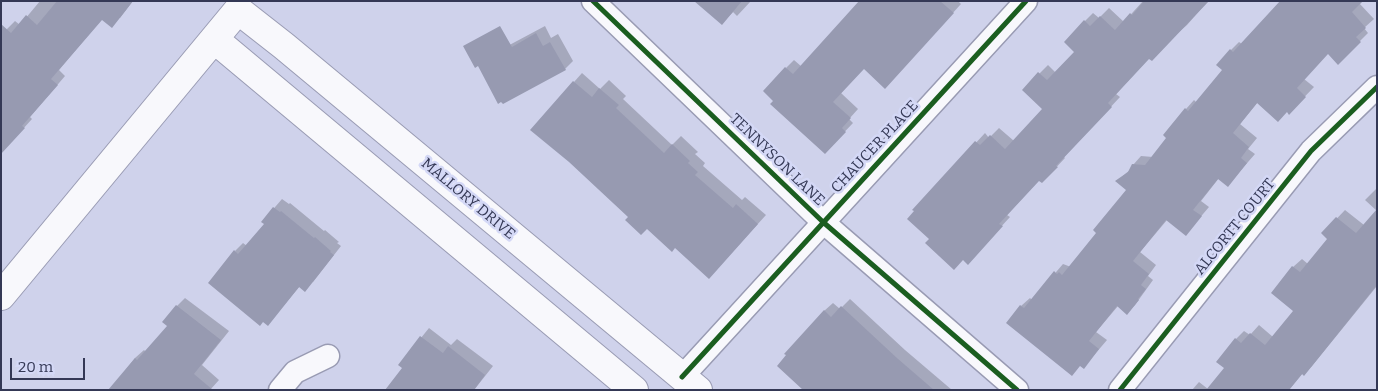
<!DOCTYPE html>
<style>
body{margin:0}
#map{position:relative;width:1378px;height:391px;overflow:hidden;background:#cfd2eb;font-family:Bitter,serif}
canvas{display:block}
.frame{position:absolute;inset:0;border:2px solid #343855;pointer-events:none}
.scale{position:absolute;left:10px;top:358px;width:75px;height:22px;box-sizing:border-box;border:2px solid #343855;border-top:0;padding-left:6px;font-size:15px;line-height:18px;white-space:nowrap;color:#343855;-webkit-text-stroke:4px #d4d8f6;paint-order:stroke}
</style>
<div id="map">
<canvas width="1378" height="391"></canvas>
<div class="frame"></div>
<div class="scale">20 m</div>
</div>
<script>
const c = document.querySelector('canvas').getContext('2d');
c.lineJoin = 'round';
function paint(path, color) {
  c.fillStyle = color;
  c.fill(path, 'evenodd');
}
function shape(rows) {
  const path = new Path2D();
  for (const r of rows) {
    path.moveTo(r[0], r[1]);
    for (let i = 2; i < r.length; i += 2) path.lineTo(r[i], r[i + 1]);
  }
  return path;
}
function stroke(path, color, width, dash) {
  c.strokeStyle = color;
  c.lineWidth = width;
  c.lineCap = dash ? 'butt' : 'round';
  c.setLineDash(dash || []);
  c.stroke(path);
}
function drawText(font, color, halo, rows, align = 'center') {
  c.font = font + ' Bitter,serif';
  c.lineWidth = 5;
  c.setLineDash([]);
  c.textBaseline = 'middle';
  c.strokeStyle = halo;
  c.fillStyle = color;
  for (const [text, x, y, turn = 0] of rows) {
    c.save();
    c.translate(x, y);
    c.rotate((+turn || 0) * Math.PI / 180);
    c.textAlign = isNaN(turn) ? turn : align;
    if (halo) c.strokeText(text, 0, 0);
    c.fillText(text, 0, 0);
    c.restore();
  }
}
const shadow = shape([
 [40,1,133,1,120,18,102,19,59,70,65,76,30,117,32,119,12,141,1,35,15,21,20,25],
 [698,1,751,1,737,16,733,12,722,23],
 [862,1,958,1,961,4,893,79,864,68,841,93,858,109,849,119,853,123,833,144,786,68,794,60,802,67],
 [1143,1,1208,1,1187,25,1149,58,1116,94,1120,97,1064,157,1065,158,1051,173,1039,180,1007,215,1010,217,976,254,914,210,985,133,989,138,999,128,1014,141,1044,109,1023,90,1048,65,1056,73,1076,52,1085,21,1093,13,1099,18,1109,8,1124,22],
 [1359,3,1374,19,1364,28,1368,33,1338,63,1328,53,1304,79,1314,87,1289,113,1287,111,1258,102,1240,124,1257,138,1248,149,1255,154,1228,185,1219,178,1201,201,1209,207,1186,234,1167,220,1140,252,1156,265,1148,276,1153,280,1135,305,1127,313,1118,306,1096,332,1107,340,1084,367,1021,306,1030,298,1032,300,1063,264,1071,267,1098,233,1127,190,1117,181,1131,169,1133,165,1141,156,1153,157,1168,137,1186,109,1194,100,1197,103,1223,70,1231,50,1239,42,1242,44],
 [545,26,551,38,558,34,573,61,565,69,487,57],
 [582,73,600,89,609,80,626,96,623,99,672,145,681,136,698,152,695,154,705,163,703,166,742,200,745,197,766,215,717,269,675,247,630,217,574,82],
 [1377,188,1377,211,1365,200],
 [282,199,289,204,290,203,324,231,325,230,339,242,337,243,341,246,313,282,300,286,268,324,235,251,243,243,247,246,266,224,263,221],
 [1345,210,1364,225,1377,211,1377,286,1312,366,1304,374,1303,373,1289,390,1192,390,1199,382,1208,389,1225,368,1236,339,1244,331,1250,335,1259,325,1273,337,1295,311,1293,267,1302,259,1308,264,1329,239,1323,233],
 [185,298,229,331,202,365,219,380,210,390,110,390,135,358,144,350,146,352,169,325,177,306],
 [850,299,905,350,952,390,823,390,824,311,833,303,840,309],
 [429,328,451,345,457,339,493,366,474,390,387,390,404,368,400,364]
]);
const building = shape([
 [57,1,133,1,112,28,102,20,51,79,58,85,22,126,25,128,1,154,1,24,11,33,26,15,37,25],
 [694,1,742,1,722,25],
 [859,1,940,1,954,13,885,89,864,69,833,102,851,118,842,128,846,132,825,154,770,104,773,101,763,91,785,67,793,74],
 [1144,1,1209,1,1152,61,1149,59,1108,103,1112,107,1056,166,1058,167,1042,183,1039,181,999,224,1003,226,968,265,963,260,954,270,925,243,929,239,907,219,914,211,912,210,975,141,980,145,990,135,1005,149,1042,109,1022,90,1038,72,1047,80,1074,52,1064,42,1084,20,1090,26,1100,16,1115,30,1130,13,1132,15],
 [1280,1,1363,1,1352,12,1366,28,1356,37,1361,42,1338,65,1328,54,1297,88,1306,97,1289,115,1287,112,1278,122,1257,103,1233,133,1249,147,1241,158,1247,163,1228,187,1218,179,1193,210,1202,216,1186,236,1166,220,1133,261,1149,274,1141,285,1146,289,1138,299,1139,300,1127,315,1117,306,1089,341,1099,349,1084,369,1080,366,1072,376,1006,323,1020,305,1024,308,1054,271,1057,274,1059,272,1062,275,1096,233,1093,230,1126,190,1115,181,1128,172,1132,164,1145,165,1166,138,1163,135,1185,108,1188,111,1222,70,1216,65,1230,49,1233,52],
 [500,26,512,47,536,33,543,46,550,42,566,70,503,104,501,102,498,104,478,66,475,68,463,46],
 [573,81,592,97,599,88,619,105,616,108,664,153,672,144,690,161,688,163,698,172,695,175,733,208,736,204,758,224,709,279,675,248,672,252,647,229,641,235,625,220,628,217,569,162,530,130],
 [273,207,280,212,281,211,314,238,315,237,331,251,330,252,334,255,305,292,299,287,268,326,263,322,260,326,208,283,234,250,238,254,264,224,261,222],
 [1377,209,1377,285,1304,376,1302,374,1289,390,1206,390,1224,368,1216,362,1235,338,1241,343,1250,333,1265,345,1293,311,1271,293,1292,266,1300,272,1327,239,1321,233,1336,217,1356,233],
 [176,305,221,340,194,374,213,390,108,390,135,358,137,360,167,326,162,322],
 [841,306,897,358,934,390,803,390,777,366,786,355,784,354,824,310,831,317],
 [420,336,443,353,448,346,485,375,474,390,385,390,402,368,398,365]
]);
const minor = shape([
 [593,1,823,222,1017,390],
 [682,377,1026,1],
 [280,390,295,372,328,356],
 [1120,390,1311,151,1377,87]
]);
const secondary = shape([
 [214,39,634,390],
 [1,296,238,10,284,46,698,390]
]);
const cycleway = shape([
 [593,1,823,222,1017,390],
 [682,377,1026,1],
 [1120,390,1311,151,1377,87]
]);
const streetNames = [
 ["CHAUCER PLACE",875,147,-47],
 ["TENNYSON LANE",777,160,44],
 ["MALLORY DRIVE",468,199,40],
 ["ALCORTT COURT",1235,227,-51]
];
paint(shadow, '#0003');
paint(building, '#979ab1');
stroke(minor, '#999bb3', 25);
stroke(secondary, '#999bb3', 30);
stroke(minor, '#f8f8fc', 22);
stroke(secondary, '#f8f8fc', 28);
stroke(cycleway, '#1b5e20', 5);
drawText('15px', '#343855', '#d4d8f6', streetNames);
</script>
